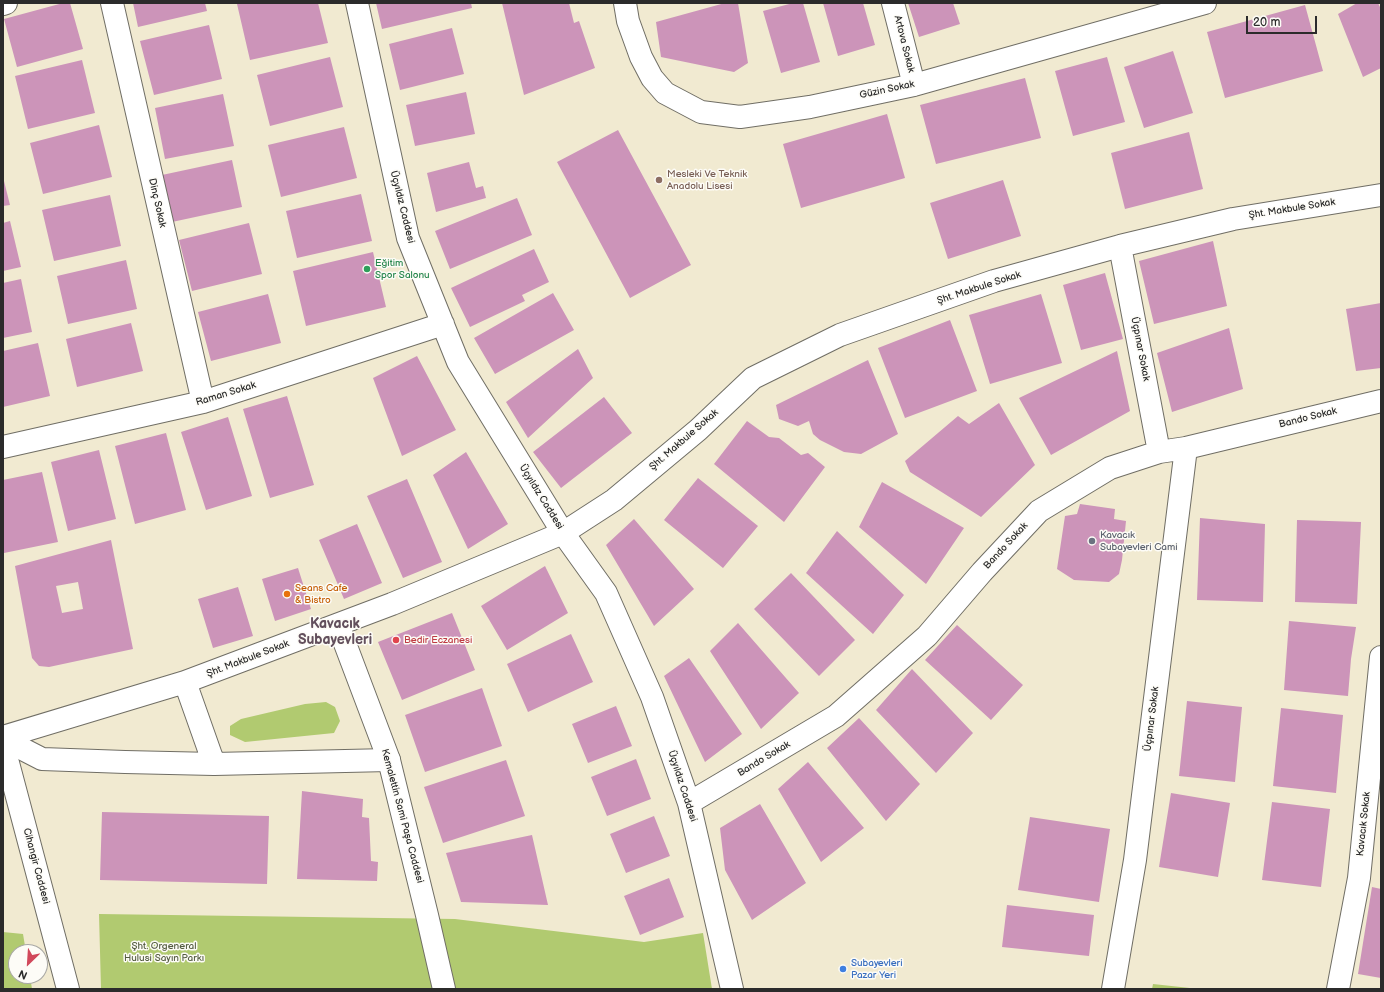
<!DOCTYPE html>
<meta charset="utf-8">
<style>
body{margin:0}
#map{position:relative;width:1384px;height:992px;overflow:hidden;background:#f1ead1;font-family:"Balsamiq Sans",sans-serif}
canvas{display:block}
.frame{position:absolute;inset:0;border:4px solid #2b2b2b;pointer-events:none}
.north{position:absolute;left:8px;top:944px;width:40px;height:40px;box-sizing:border-box;background:#fdfcf7;border:1px solid #a9a8a5;border-radius:50%;rotate:205deg;font-size:11px;font-weight:700;line-height:16px;text-align:center;color:#2b2b2b}
.north::after{content:'';display:block;margin:auto;width:14px;height:18px;background:#d1495b;clip-path:polygon(50% 0,100% 100%,50% 72%,0 100%)}
.scale{position:absolute;left:1246px;top:16px;width:71px;height:18px;box-sizing:border-box;border:2px solid #2b2b2b;border-top:0;padding-left:5px;font-size:12px;line-height:14px;white-space:nowrap;color:#2b2b2b;-webkit-text-stroke:3px #fdfcf7;paint-order:stroke}
</style>
<div id="map">
<canvas width="1384" height="992"></canvas>
<div class="frame"></div>
<div class="north">N</div>
<div class="scale">20 m</div>
</div>
<script>
const c = document.querySelector('canvas').getContext('2d');
c.lineJoin = 'round';
function paint(path, color) {
  c.fillStyle = color;
  c.fill(path, 'evenodd');
}
function shape(rows) {
  const path = new Path2D();
  for (const r of rows) {
    path.moveTo(r[0], r[1]);
    for (let i = 2; i < r.length; i += 2) path.lineTo(r[i], r[i + 1]);
  }
  return path;
}
function stroke(path, color, width, dash) {
  c.strokeStyle = color;
  c.lineWidth = width;
  c.lineCap = dash ? 'butt' : 'round';
  c.setLineDash(dash || []);
  c.stroke(path);
}
function drawText(font, color, halo, rows, align = 'center') {
  c.font = font + ' "Balsamiq Sans",sans-serif';
  c.lineWidth = 3;
  c.setLineDash([]);
  c.textBaseline = 'middle';
  c.strokeStyle = halo;
  c.fillStyle = color;
  for (const [text, x, y, turn = 0] of rows) {
    c.save();
    c.translate(x, y);
    c.rotate((+turn || 0) * Math.PI / 180);
    c.textAlign = isNaN(turn) ? turn : align;
    if (halo) c.strokeText(text, 0, 0);
    c.fillText(text, 0, 0);
    c.restore();
  }
}
const green = shape([
 [326,702,335,707,340,721,334,733,245,742,230,735,230,726,241,719,305,704],
 [99,914,455,919,644,942,703,933,712,989,101,989],
 [3,932,23,934,26,952,16,952,16,976,30,976,32,989,3,989],
 [1153,984,1199,989,1152,989]
]);
const building = shape([
 [63,3,70,3,83,49,17,67,4,19],
 [133,3,205,3,207,11,138,27],
 [241,3,318,3,328,43,250,60,237,4],
 [376,3,471,3,472,8,382,29],
 [502,3,569,3,574,23,579,21,595,68,524,95],
 [725,3,738,3,748,63,734,72,661,57,656,22],
 [793,3,803,3,820,62,781,73,763,11],
 [823,3,863,3,875,45,838,56],
 [908,3,953,3,960,24,919,37],
 [1357,3,1378,3,1381,9,1381,68,1363,77,1338,14],
 [1305,5,1323,71,1225,98,1207,32],
 [209,25,222,79,154,95,140,41],
 [452,28,464,74,400,90,389,44],
 [1173,51,1193,113,1144,128,1124,67],
 [330,57,343,107,270,126,257,75],
 [1107,57,1125,122,1073,136,1055,71],
 [82,60,95,113,28,129,15,76],
 [1025,78,1041,138,936,164,920,105],
 [466,92,475,134,415,146,406,105],
 [223,94,234,146,165,159,155,108],
 [887,114,905,178,801,208,783,144],
 [99,125,112,177,43,194,30,143],
 [344,127,357,178,281,197,268,145],
 [618,130,691,265,630,298,557,162],
 [1189,132,1203,189,1125,209,1111,153],
 [232,160,242,207,172,222,162,175],
 [469,162,476,188,483,186,486,198,436,212,427,173],
 [3,177,10,205,3,206],
 [1003,180,1021,236,948,259,930,203],
 [361,194,372,241,297,258,286,211],
 [110,195,121,246,54,261,42,210],
 [517,198,532,235,450,269,435,231],
 [10,221,21,267,3,271,3,223],
 [249,223,262,274,192,291,179,240],
 [1213,241,1227,306,1154,324,1139,261],
 [534,249,549,282,522,295,525,301,470,327,451,288],
 [373,252,386,307,306,326,293,271],
 [126,260,137,309,68,324,57,276],
 [1105,273,1123,339,1081,350,1063,285],
 [21,279,32,332,3,338,3,283],
 [553,293,574,330,495,374,474,338],
 [268,294,281,343,211,361,198,312],
 [1041,294,1062,363,990,384,969,315],
 [1381,303,1381,368,1356,371,1346,309],
 [950,320,977,391,905,418,878,348],
 [131,323,143,371,77,387,66,339],
 [1229,328,1243,389,1172,412,1157,353],
 [38,343,50,396,3,407,3,351],
 [578,349,593,378,528,438,506,402],
 [1117,351,1130,411,1051,455,1019,398],
 [417,356,456,430,402,456,373,378],
 [868,360,898,434,861,454,844,452,820,440,813,434,809,421,798,426,779,419,776,405],
 [287,396,314,485,270,498,243,409],
 [604,397,632,433,561,488,533,452],
 [999,403,1035,465,981,517,910,472,905,461,958,416,969,424],
 [228,417,252,496,206,510,181,432],
 [747,421,769,437,779,438,801,455,808,453,825,467,784,522,714,464],
 [166,433,186,510,135,524,115,446],
 [99,450,116,519,68,531,51,462],
 [466,452,508,524,468,549,433,475],
 [42,472,58,542,4,553,3,547,3,480],
 [698,478,758,526,723,568,664,520],
 [407,479,442,562,403,578,367,496],
 [882,482,964,528,926,584,859,527],
 [1080,504,1115,509,1114,519,1126,521,1122,560,1119,574,1109,582,1074,580,1057,569,1065,516,1077,514],
 [1200,518,1265,524,1263,602,1197,600],
 [634,519,694,589,654,626,606,545],
 [1297,520,1361,522,1357,604,1295,602],
 [357,524,382,583,344,599,319,540],
 [837,531,904,595,873,634,806,573],
 [111,540,133,649,49,667,39,666,32,658,15,566],
 [78,582,83,609,62,613,56,586],
 [545,566,568,613,507,650,481,606],
 [298,568,311,609,275,621,262,579],
 [791,573,855,640,819,676,754,609],
 [238,587,253,636,213,648,198,599],
 [452,613,475,670,402,700,378,642],
 [1289,621,1356,627,1351,659,1348,696,1284,690],
 [738,623,799,693,761,729,710,651],
 [957,625,1023,685,991,720,925,660],
 [571,634,593,682,528,712,507,664],
 [689,658,742,734,705,762,664,676],
 [912,669,973,733,936,773,876,710],
 [482,688,502,746,425,772,405,715],
 [1187,701,1242,707,1235,782,1179,776],
 [616,706,632,746,588,763,572,724],
 [1281,708,1343,715,1336,793,1273,786],
 [859,718,920,784,886,821,827,748],
 [636,759,651,799,607,816,591,777],
 [506,760,525,816,443,843,424,787],
 [808,762,864,828,821,862,778,789],
 [302,791,363,799,362,817,369,818,371,861,378,862,377,881,297,879],
 [1171,793,1230,803,1218,877,1159,867],
 [1272,802,1330,809,1321,887,1262,880],
 [760,804,806,883,752,920,725,870,720,828],
 [102,812,269,816,267,884,100,880],
 [654,816,670,856,626,873,610,834],
 [1030,817,1110,829,1099,902,1018,890],
 [532,835,548,905,461,902,446,853],
 [669,878,684,917,640,935,624,896],
 [1372,887,1381,889,1381,978,1358,974],
 [1007,905,1094,915,1089,956,1002,947]
]);
const minor = shape([
 [112,3,203,402],
 [357,3,408,238,458,362,563,533,606,593,652,697,689,803,732,989],
 [625,3,628,21,641,57,652,78,665,93,701,112,740,117,810,107,914,85,1205,3],
 [893,3,914,85],
 [3,4,6,3],
 [1120,246,1159,452],
 [3,447,203,402,443,324],
 [185,682,214,764],
 [3,737,185,682,392,604,563,533,614,500,698,430,753,378,840,335,994,281,1120,246,1233,219,1381,195],
 [3,739,42,759,125,762,214,764,389,760],
 [689,803,836,716,927,636,982,572,1039,511,1110,468,1159,452,1186,448,1381,401],
 [1113,989,1135,860,1186,448],
 [1338,989,1359,878,1381,657]
]);
const tertiary = shape([
 [338,625,389,760,427,915,444,989],
 [3,744,68,989]
]);
const markers = [
 [659,180,4,"#8d6e63"],
 [367,269,4,"#2e9e5b"],
 [1092,541,4,"#6b7280"],
 [287,594,4,"#e8710a"],
 [396,640,4,"#e0444e"],
 [843,969,4,"#3f7fe0"]
];
const streetNames = [
 ["Artova Sokak",904,44,76],
 ["Güzin Sokak",887,90,-12],
 ["Dinç Sokak",157,203,77],
 ["Üçyıldız Caddesi",402,207,76],
 ["Şht. Makbule Sokak",1292,209,-9],
 ["Şht. Makbule Sokak",979,288,-18],
 ["Üçpınar Sokak",1140,349,79],
 ["Raman Sokak",226,394,-17],
 ["Bando Sokak",1308,418,-14],
 ["Şht. Makbule Sokak",684,440,-41],
 ["Üçyıldız Caddesi",541,497,58],
 ["Bando Sokak",1006,546,-47],
 ["Şht. Makbule Sokak",248,659,-21],
 ["Üçpınar Sokak",1152,719,-83],
 ["Bando Sokak",764,759,-31],
 ["Üçyıldız Caddesi",682,786,72],
 ["Kemalettin Sami Paşa Caddesi",402,816,75],
 ["Kavacık Sokak",1364,824,-84],
 ["Cihangir Caddesi",36,866,75]
];
const educationNames = [
 ["Mesleki Ve Teknik",667,174],
 ["Anadolu Lisesi",667,186]
];
const leisureNames = [
 ["Eğitim",375,263],
 ["Spor Salonu",375,275]
];
const worshipNames = [
 ["Kavacık",1100,535],
 ["Subayevleri Cami",1100,547]
];
const foodNames = [
 ["Seans Cafe",295,588],
 ["& Bistro",295,600]
];
const healthNames = [
 ["Bedir Eczanesi",404,640]
];
const parkNames = [
 ["Şht. Orgeneral",164,946],
 ["Hulusi Sayın Parkı",164,958]
];
const shopNames = [
 ["Subayevleri",851,963],
 ["Pazar Yeri",851,975]
];
const districtNames = [
 ["Kavacık",335,624],
 ["Subayevleri",335,640]
];
paint(green, '#b1ca70');
paint(building, '#cc94b9');
stroke(minor, '#706e65', 24);
stroke(tertiary, '#706e65', 24);
stroke(minor, '#fff', 22);
stroke(tertiary, '#fff', 22);
for (const [x, y, r, color] of markers) {
  const dot = new Path2D();
  dot.arc(x, y, r, 0, 2 * Math.PI);
  c.fillStyle = color;
  c.fill(dot);
  stroke(dot, '#fdfcf7', 1.5);
}
drawText('10px', '#2b2b2b', '#fdfcf7', streetNames);
drawText('10px', '#785e54', '#fdfcf7', educationNames, 'left');
drawText('10px', '#27864d', '#fdfcf7', leisureNames, 'left');
drawText('10px', '#5b616d', '#fdfcf7', worshipNames, 'left');
drawText('10px', '#c56008', '#fdfcf7', foodNames, 'left');
drawText('10px', '#be3a42', '#fdfcf7', healthNames, 'left');
drawText('10px', '#535b40', '#fdfcf7', parkNames);
drawText('10px', '#366cbe', '#fdfcf7', shopNames, 'left');
drawText('bold 14px', '#63505d', '#fdfcf7', districtNames);
</script>
